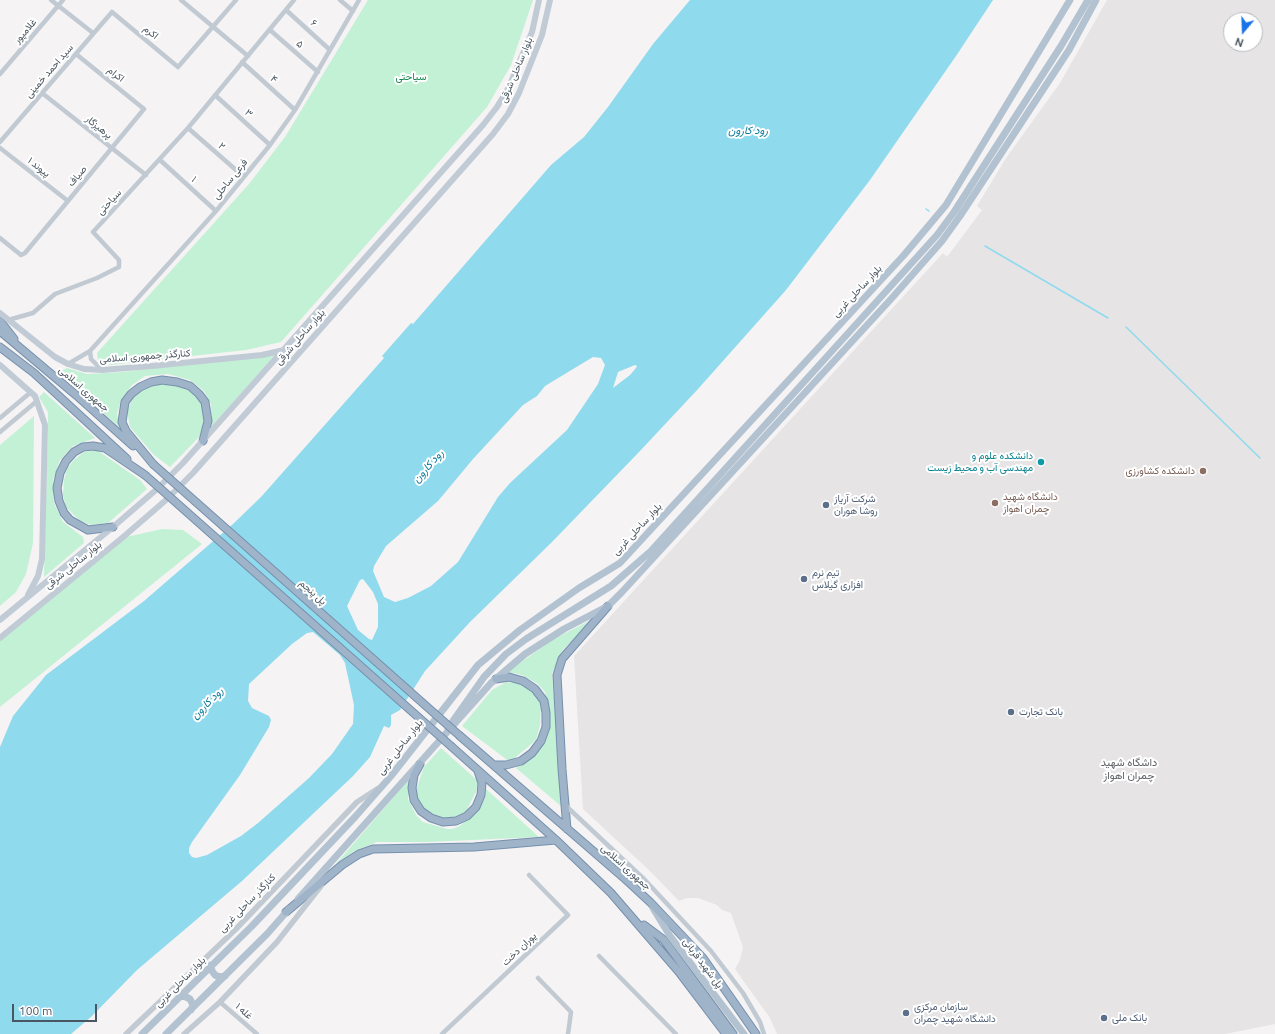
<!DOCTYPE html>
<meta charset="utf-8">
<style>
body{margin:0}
#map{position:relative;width:1275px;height:1034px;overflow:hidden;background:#f5f3f3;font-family:Ubuntu,sans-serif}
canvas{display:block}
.north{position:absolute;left:1223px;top:12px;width:40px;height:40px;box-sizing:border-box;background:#fff;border:1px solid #b7bbc0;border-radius:50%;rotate:199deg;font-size:11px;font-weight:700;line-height:16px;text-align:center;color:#4a5661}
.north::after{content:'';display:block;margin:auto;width:14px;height:18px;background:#1a73e8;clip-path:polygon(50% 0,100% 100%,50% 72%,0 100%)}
.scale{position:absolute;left:12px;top:1004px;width:85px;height:18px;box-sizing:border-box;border:2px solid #4a5661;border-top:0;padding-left:5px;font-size:12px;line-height:14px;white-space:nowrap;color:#4a5661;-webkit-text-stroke:3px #fff;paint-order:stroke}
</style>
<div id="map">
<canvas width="1275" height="1034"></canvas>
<div class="north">N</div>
<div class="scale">100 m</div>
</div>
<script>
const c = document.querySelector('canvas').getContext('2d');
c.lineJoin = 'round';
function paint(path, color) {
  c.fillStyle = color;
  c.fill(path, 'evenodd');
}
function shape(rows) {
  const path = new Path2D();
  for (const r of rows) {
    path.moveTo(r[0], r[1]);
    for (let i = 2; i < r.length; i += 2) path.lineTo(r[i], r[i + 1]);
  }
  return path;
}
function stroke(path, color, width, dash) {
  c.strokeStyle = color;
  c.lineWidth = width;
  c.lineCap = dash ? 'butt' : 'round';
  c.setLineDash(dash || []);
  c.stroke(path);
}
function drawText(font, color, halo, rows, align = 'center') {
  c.font = font + ' Ubuntu,Vazirmatn,sans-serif';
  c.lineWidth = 4;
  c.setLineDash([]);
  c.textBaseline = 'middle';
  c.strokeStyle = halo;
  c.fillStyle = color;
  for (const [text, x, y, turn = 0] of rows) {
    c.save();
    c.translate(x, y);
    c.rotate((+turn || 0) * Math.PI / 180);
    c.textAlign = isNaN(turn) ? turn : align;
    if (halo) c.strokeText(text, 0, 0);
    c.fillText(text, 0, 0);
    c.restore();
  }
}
const education = shape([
 [1107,0,1275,0,1275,1024,1225,1034,777,1034,770,1018,735,969,740,960,743,947,731,913,722,910,717,905,698,898,687,898,679,901,651,872,583,809,574,656,943,253,947,257,982,210,977,206,1006,158,1060,83],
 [1231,20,1255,20,1255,44,1231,44]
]);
const green = shape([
 [368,0,533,0,511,65,487,107,281,342,246,350,110,365,98,360,97,353,249,184,285,137],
 [276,354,212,426,211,404,204,391,190,380,168,374,145,376,132,385,121,400,117,414,120,428,59,372,67,368,87,374,122,372],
 [154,384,171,384,187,388,196,396,202,406,205,422,199,437,170,467,154,455,130,427,127,411,133,398,141,390],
 [44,392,95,438,73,446,60,460,53,480,54,503,63,522,83,537,84,543,44,577,48,426,48,412,39,397],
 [34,416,33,543,26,574,16,592,0,606,0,445],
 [97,450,140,480,147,489,108,523,91,525,79,520,66,507,63,495,64,480,67,469,74,460,84,452],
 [162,529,183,530,202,544,0,707,0,638,122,538],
 [593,619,563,650,552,673,562,807,516,768,535,755,544,741,548,710,545,692,538,684,522,675,514,673,504,674,554,639],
 [506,682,524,684,537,696,541,705,540,725,536,740,510,762,462,726,492,690],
 [441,748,478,781,476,792,465,813,458,818,440,821,425,814,416,798,416,790,424,767],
 [412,776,408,799,416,815,423,822,447,829,452,829,460,826,473,814,486,789,539,837,428,842,377,842,354,851,329,872]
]);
const water = shape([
 [690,0,993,0,956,56,870,180,786,290,698,389,640,451,552,542,470,622,425,671,400,710,391,715,391,725,389,728,384,726,370,757,353,776,242,881,137,970,92,1016,71,1034,0,1034,0,747,13,716,46,675,144,601,233,524,261,497,384,358,382,356,411,323,413,324,551,165,584,137,608,107,653,44],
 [593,357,601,358,605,365,598,384,567,430,510,483,498,497,458,562,431,586,408,598,395,602,384,597,373,571,374,566,386,546,438,501,473,459,523,405,537,396,545,386],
 [635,365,637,366,636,368,630,375,613,388,618,372],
 [363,579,373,592,378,604,378,627,372,640,369,639,358,630,347,606,360,580],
 [313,632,340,655,345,663,354,705,353,724,332,754,309,778,258,823,241,836,207,855,196,858,192,857,189,853,189,848,192,842,240,775,269,727,271,720,269,716,252,708,248,701,249,684,292,644,307,633]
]);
const stream = shape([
 [926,209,929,211],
 [985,246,1108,318],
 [1126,327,1260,458]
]);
const minor = shape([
 [51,0,93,33],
 [181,0,248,56],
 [340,0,353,11],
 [286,10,330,50],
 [270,30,318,72],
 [242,62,295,110],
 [0,74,63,0],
 [42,93,146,175],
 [215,95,270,145],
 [188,128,244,177],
 [0,142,112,12,178,67,236,0],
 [0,148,68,201],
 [160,160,216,211],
 [0,238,21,255,25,253,144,109,76,54],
 [8,320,33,313,55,294,97,278,119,267,119,260,93,232,188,128,294,0],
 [90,351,91,359,102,370],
 [68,364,90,351,216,211,270,145,295,110,359,0],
 [0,418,31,392],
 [0,432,37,401],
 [565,805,644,879,711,951,743,993,760,1022,764,1034],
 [599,956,676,1034],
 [538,978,571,1012,568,1034],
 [220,1002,257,1034],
 [442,1034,568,915,529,875]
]);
const tertiary = shape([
 [126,1034,236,929,357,802,377,789],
 [184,1034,220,1002,277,942,321,886]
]);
const secondary = shape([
 [0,313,55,357,68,364,84,369,102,370,152,366,262,355,284,350],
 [0,365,35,396,45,425,42,559,38,576,28,595],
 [0,620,113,527,157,489,183,463,483,125,497,107,509,87,532,32,539,0],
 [0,638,122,538,166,500,193,473,493,134,508,114,519,93,542,35,550,0]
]);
const primary = shape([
 [448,728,484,677,506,654,526,639,611,586,650,552,937,235,954,212,1061,46,1088,0],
 [298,899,491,683,525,654,564,629,608,606,622,592,891,299,942,241,960,216,1069,50,1096,0],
 [653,908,670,936,744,1034],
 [211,965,212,971,215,975,219,977,225,976],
 [179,997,184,996,190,999,193,1005,191,1010],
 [142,1034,252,926,355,817,391,776,478,665,520,630,579,588,620,563,904,255,946,205,1070,0],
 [166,1034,267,934,289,909]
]);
const trunk = shape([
 [0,321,14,339],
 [0,331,76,395,133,446],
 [0,347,34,373,127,459],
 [153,464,126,431,122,422,125,402,131,394,140,387,151,382,162,380,177,382,190,386,199,394,205,402,208,421,203,441],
 [113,527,88,530,70,520,64,513,59,501,57,488,60,473,66,461,74,452,83,447,93,446,105,448,145,475],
 [460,736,623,877,650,902,703,958,756,1034],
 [452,747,556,840,611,893,679,972,726,1034],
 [420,764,414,775,412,788,414,800,421,811,431,818,443,822,456,821,467,816,476,807,481,795,482,783,478,771],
 [494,765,506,765,521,761,532,753,541,741,546,727,546,713,544,701,535,689,523,681,509,677,496,679],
 [567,829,562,769,557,675,562,659,608,606],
 [286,912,342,865,359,854,373,849,474,847,556,840],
 [644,925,664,940,733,1034]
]);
const trunkBridge = shape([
 [153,464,460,736],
 [145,475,452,747]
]);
const markers = [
 [1041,462,4,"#0f9aa8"],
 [1203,471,4,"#8d6e63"],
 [995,503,4,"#8d6e63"],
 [826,505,4,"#5c6f8a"],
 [804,579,4,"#5c6f8a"],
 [1011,712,4,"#5c6f8a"],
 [906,1013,4,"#5c6f8a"],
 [1104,1018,4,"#5c6f8a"]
];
const streetNames = [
 ["۶",314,23,42],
 ["غلامپور",25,31,-49],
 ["اکرم",151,32,40],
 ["۵",300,44,42],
 ["بلوار ساحلی شرقی",516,70,-67],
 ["سید احمد خمینی",49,71,-49],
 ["اکرام",116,74,38],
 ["۴",274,79,42],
 ["۳",249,113,42],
 ["پرهیزگار",99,127,39],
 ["۲",222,146,41],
 ["پیوند ۱",39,167,38],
 ["صیاف",77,176,-50],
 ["۱",194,179,43],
 ["فرعی ساحلی",230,179,-51],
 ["سیاحتی",109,202,-47],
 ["بلوار ساحلی غربی",857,291,-47],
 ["بلوار ساحلی شرقی",300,337,-49],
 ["کنارگذر جمهوری اسلامی",145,356,-4],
 ["جمهوری اسلامی",84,389,41],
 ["بلوار ساحلی غربی",637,529,-47],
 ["بلوار ساحلی شرقی",73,565,-39],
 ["پل پنجم",313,592,42],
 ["بلوار ساحلی غربی",400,747,-52],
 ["جمهوری اسلامی",626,867,42],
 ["کنارگذر ساحلی غربی",247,903,-46],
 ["پوران دخت",519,949,-44],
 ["پل شهید قربانی",703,963,53],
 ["بلوار ساحلی غربی",180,982,-45],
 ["غله ۱",244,1011,42]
];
const parkNames = [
 ["سیاحتی",411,77]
];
const cultureNames = [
 ["دانشکده علوم و",1033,456],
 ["مهندسی آب و محیط زیست",1033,468]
];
const educationNames = [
 ["دانشکده کشاورزی",1195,471],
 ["دانشگاه شهید",1003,497,"left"],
 ["چمران اهواز",1003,509,"left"]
];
const serviceNames = [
 ["شرکت آریاز",834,499],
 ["روشا هوران",834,511],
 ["تیم نرم",812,573],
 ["افزاری گیلاس",812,585],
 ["بانک تجارت",1019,712],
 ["سازمان مرکزی",914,1007],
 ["دانشگاه شهید چمران",914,1019],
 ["بانک ملی",1112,1018]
];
const waterNames = [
 ["رود کارون",748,130],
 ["رود کارون",428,466,-49],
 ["رود کارون",207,703,-45]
];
const neighbourhoodNames = [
 ["داشگاه شهید",1129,762],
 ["چمران اهواز",1129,775]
];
paint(education, '#e6e4e5');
paint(green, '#c3f1d5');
paint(water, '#90daee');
stroke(stream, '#90daee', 1.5);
stroke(trunk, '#7690ad', 9);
stroke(minor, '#c1cad2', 4.5);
stroke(tertiary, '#c1cad2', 5.5);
stroke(secondary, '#c1cbd6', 6);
stroke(primary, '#b3c2d1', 7);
stroke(trunk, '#9fb4c9', 7);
stroke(trunkBridge, '#7690ad', 9, []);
stroke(trunkBridge, '#9fb4c9', 7);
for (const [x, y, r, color] of markers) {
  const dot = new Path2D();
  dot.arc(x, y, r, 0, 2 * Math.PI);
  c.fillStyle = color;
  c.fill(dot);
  stroke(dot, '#fff', 1.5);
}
drawText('10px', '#4a5661', '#fff', streetNames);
drawText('10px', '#17864f', '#fff', parkNames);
drawText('10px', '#0d838f', '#fff', cultureNames, 'right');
drawText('10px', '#785e54', '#fff', educationNames, 'right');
drawText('10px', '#4e5e75', '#fff', serviceNames, 'left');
drawText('italic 11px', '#0c7c9b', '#fff', waterNames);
drawText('11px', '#5f6368', '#fff', neighbourhoodNames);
</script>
